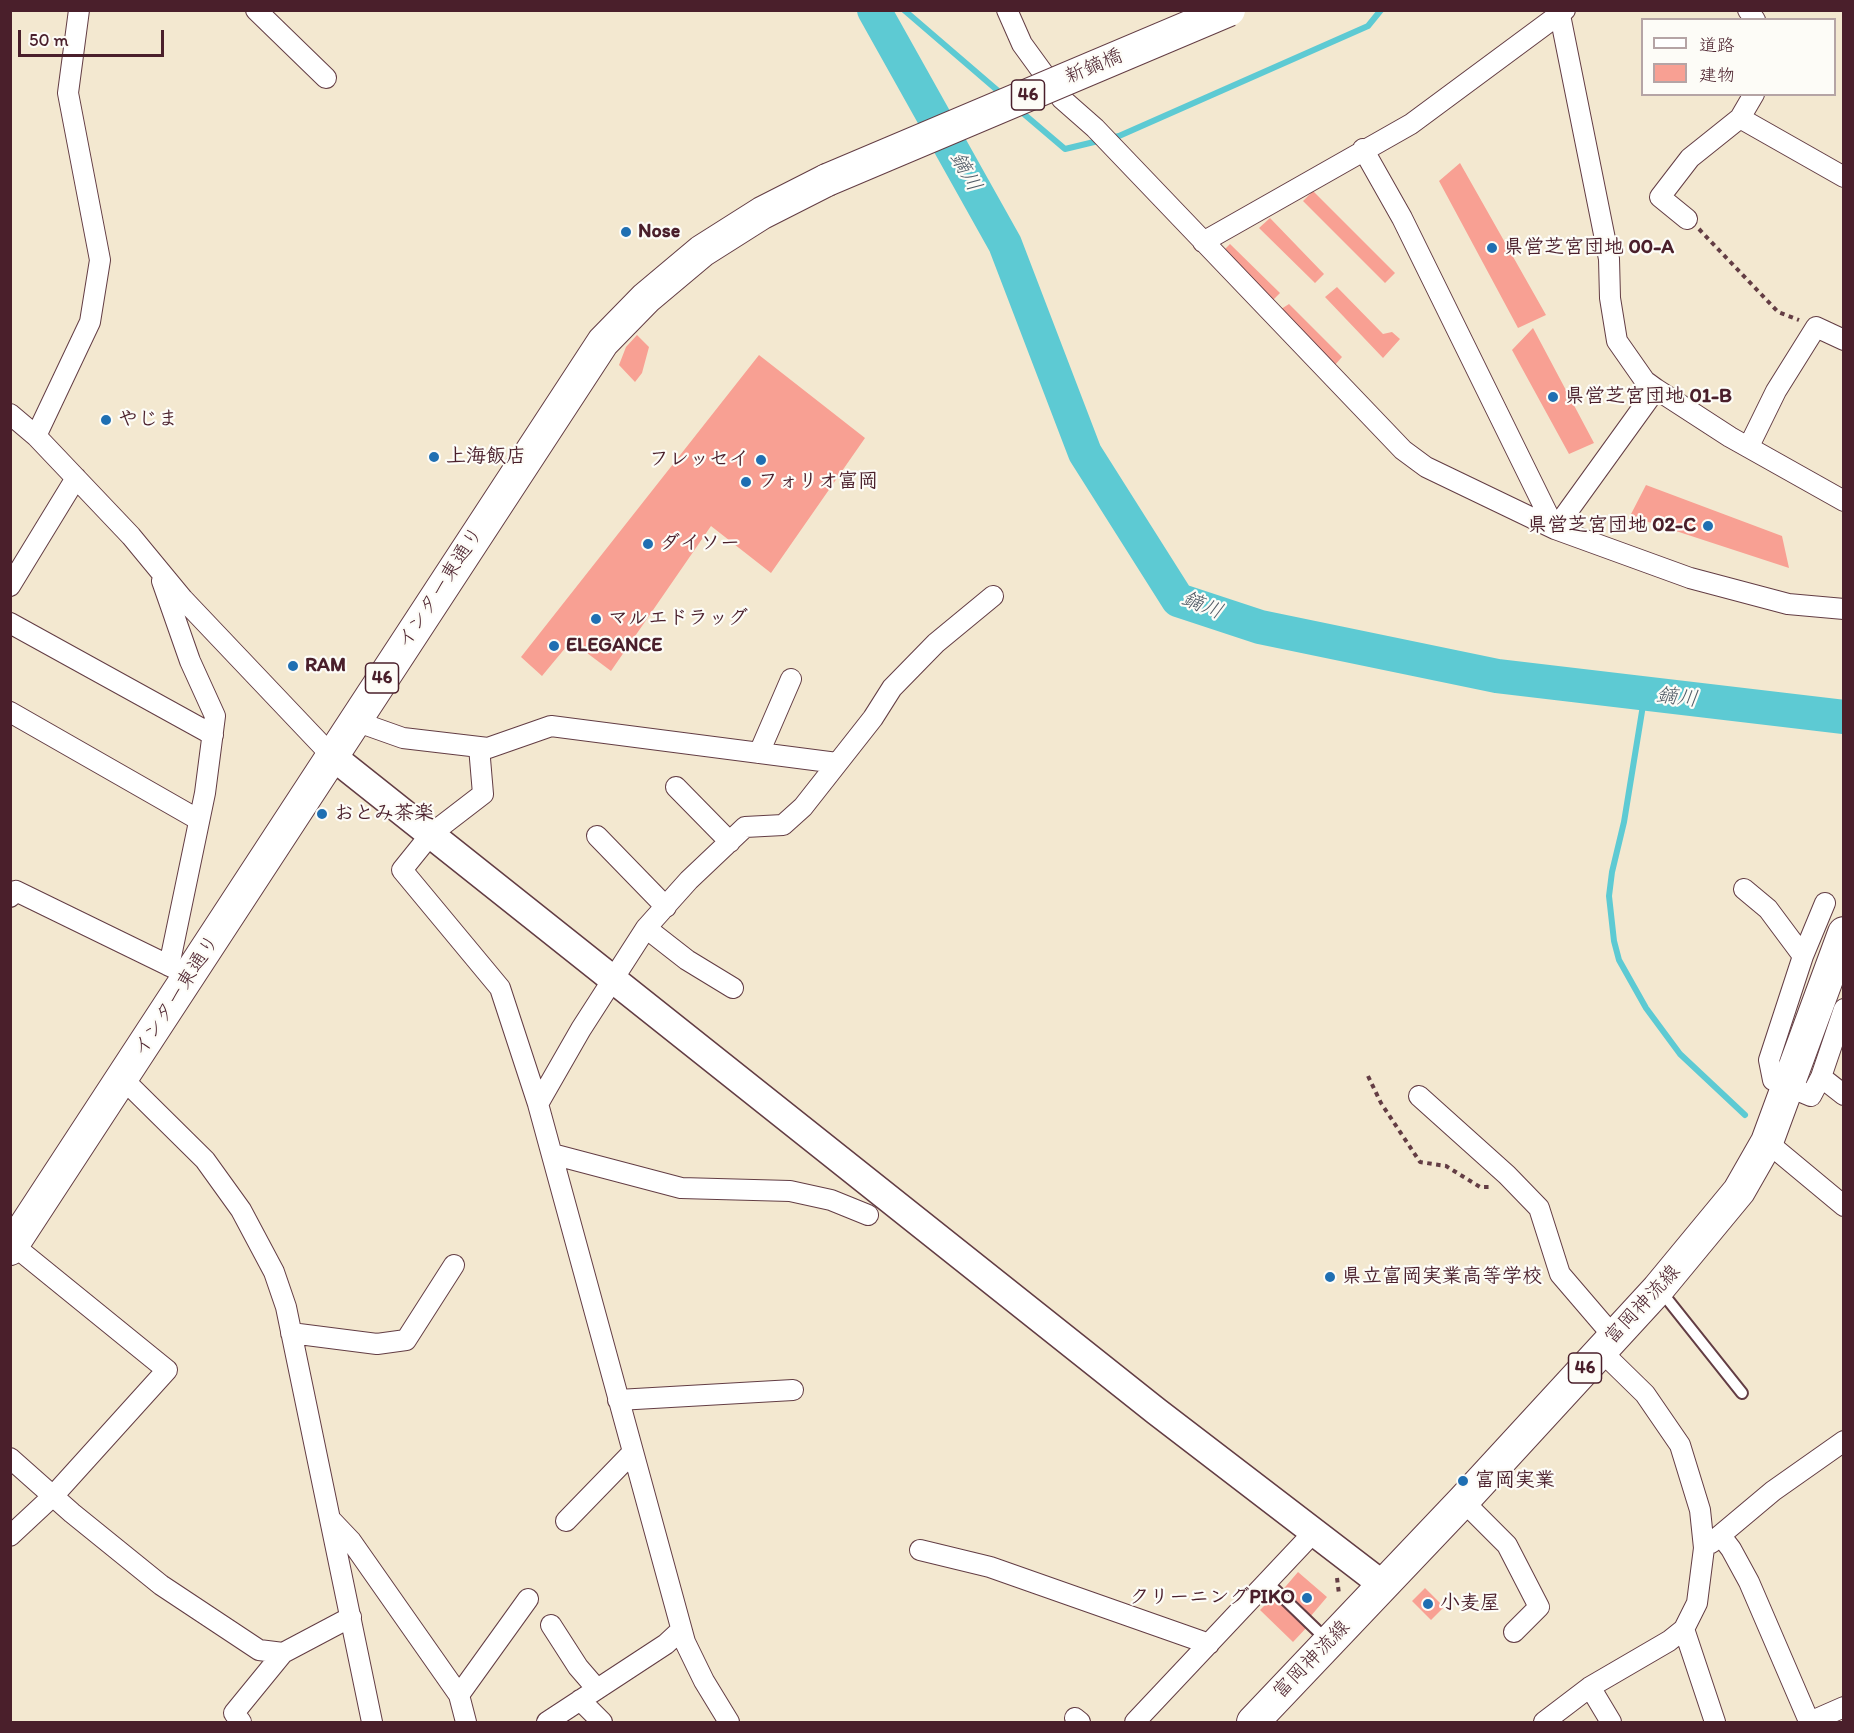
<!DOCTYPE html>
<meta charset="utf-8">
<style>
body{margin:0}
#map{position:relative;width:1854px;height:1733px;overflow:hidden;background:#f3e8d0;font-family:Itim,"Klee One",sans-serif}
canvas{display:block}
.frame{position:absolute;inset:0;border:12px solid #4a1f2b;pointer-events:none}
.legend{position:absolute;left:1641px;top:18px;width:195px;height:78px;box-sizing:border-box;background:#fdfcf7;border:2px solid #b5a4a5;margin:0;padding:8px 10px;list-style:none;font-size:18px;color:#4a1f2b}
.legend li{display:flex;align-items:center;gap:12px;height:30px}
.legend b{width:30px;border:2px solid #b5a4a5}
.scale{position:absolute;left:18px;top:30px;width:146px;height:27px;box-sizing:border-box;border:3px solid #4a1f2b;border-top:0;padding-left:8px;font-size:18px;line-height:21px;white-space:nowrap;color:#4a1f2b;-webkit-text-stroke:4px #fdfcf7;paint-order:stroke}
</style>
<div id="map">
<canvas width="1854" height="1733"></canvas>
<div class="frame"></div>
<ul class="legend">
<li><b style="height:8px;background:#fff"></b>道路</li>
<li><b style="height:16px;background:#f8a093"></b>建物</li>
</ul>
<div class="scale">50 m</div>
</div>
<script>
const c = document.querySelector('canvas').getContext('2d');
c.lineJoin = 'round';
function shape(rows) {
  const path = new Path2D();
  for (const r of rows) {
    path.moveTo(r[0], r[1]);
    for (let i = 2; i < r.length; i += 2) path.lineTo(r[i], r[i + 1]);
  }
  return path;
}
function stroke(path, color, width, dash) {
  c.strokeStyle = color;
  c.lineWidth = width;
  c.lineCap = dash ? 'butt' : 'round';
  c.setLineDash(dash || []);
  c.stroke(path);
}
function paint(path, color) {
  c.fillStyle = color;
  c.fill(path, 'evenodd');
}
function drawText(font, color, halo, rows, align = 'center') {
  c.font = font + ' Itim,"Klee One",sans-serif';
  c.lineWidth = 4.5;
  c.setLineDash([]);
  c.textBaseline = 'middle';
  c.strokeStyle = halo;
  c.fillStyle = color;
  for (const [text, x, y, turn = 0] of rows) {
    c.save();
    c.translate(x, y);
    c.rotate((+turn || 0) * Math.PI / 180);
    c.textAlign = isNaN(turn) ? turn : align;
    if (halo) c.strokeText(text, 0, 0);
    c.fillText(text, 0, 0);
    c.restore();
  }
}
const stream = shape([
 [904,10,1004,96],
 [1018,109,1065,149,1119,136,1368,26,1381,10],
 [1645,693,1624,822,1612,872,1609,896,1614,941,1619,960,1646,1008,1680,1054,1745,1115]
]);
const river = shape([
 [874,10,1005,244,1085,453,1178,600,1260,627,1497,676,1844,717]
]);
const building = shape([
 [1460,163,1546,315,1518,328,1439,181],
 [1313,191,1395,273,1385,283,1303,201],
 [1270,218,1324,274,1315,283,1259,228],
 [1230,244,1280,293,1271,302,1221,253],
 [1337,287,1383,334,1392,332,1400,339,1383,358,1325,297],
 [1289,304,1342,357,1334,366,1278,311],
 [1533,328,1594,443,1569,454,1512,350],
 [637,335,649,347,642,373,635,382,619,365,626,347],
 [759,355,865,438,771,573,711,526,611,671,571,641,542,676,521,657],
 [1646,485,1782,536,1789,568,1630,516],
 [1298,1572,1327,1597,1310,1617,1280,1593],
 [1425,1588,1444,1607,1431,1620,1412,1601],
 [1280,1597,1308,1626,1293,1642,1260,1610,1272,1598,1276,1601]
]);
const path = shape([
 [1699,229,1778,312,1799,320],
 [1368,1076,1381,1103,1420,1162,1446,1166,1480,1187,1493,1187],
 [1337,1578,1339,1594]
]);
const lane = shape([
 [1660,1290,1742,1393],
 [1267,1582,1327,1640]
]);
const street = shape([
 [256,10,326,78],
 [1007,10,1022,44,1062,99,1095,128,1403,450,1426,467,1555,529,1690,578,1788,604,1844,609],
 [1559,10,1609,259,1610,298,1617,341,1645,381,1656,389,1730,437,1844,501],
 [1748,10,1755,20],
 [1740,118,1844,177],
 [1363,149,1402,218,1555,529],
 [1687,219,1660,197,1690,158,1740,118,1754,94],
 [1203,242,1411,124,1565,10],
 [10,414,36,436,131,536,183,599,332,756],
 [36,436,90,322,100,260,68,93,79,10],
 [1749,446,1776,391,1816,327,1844,340],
 [1555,529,1656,389],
 [162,581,190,661,215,716,205,793,169,966],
 [10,586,76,478],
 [10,623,213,735],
 [10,712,199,820],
 [355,721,403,738,488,748,551,726,837,763],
 [479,747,483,794,431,834,402,870,500,988,538,1104,685,1642,704,1681,729,1722],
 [759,753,791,679],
 [676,787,730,842],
 [597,836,666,907],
 [1744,889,1768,909,1803,956],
 [10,897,16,891,178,970],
 [1825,903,1803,956,1769,1060,1773,1080,1811,1096,1821,1077,1844,1009],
 [646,928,687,960,733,988],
 [1821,1077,1844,1095],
 [123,1079,205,1160,241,1210,274,1272,286,1307,372,1722],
 [1419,1096,1507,1175,1539,1208,1560,1274,1614,1337],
 [538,1104,581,1029,646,928,689,880,745,827,783,825,803,807,873,718,892,688,936,643,993,596],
 [1767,1142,1844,1206],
 [552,1154,681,1188,790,1191,831,1200,868,1215],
 [291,1333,377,1344,406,1340,454,1265],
 [618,1400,793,1390],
 [10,1458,72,1513,161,1585,259,1650,283,1653,351,1617],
 [1463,1501,1507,1545,1539,1607,1514,1632],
 [332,1521,351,1541,459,1695,466,1722],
 [566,1521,632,1453],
 [10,1536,54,1495,167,1370,13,1245],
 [1721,1536,1731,1549,1749,1582,1808,1719,1812,1721,1844,1707],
 [1711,1543,1773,1491,1844,1441],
 [920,1550,990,1567,1209,1644],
 [551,1625,578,1667,597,1689],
 [1684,1629,1715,1722],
 [1590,1687,1611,1722],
 [459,1695,528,1599],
 [580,1700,602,1722],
 [1075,1718,1080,1722],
 [241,1722,234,1713,283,1653],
 [547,1722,666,1644,681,1630],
 [1135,1722,1313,1533],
 [1544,1722,1590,1687,1669,1641,1684,1629,1697,1603,1704,1548,1700,1510,1680,1445,1645,1394,1601,1351]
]);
const secondary = shape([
 [332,756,1156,1411,1383,1585]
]);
const primary = shape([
 [10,1249,603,342,646,298,702,251,762,213,827,180],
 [1253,1722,1463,1501,1658,1289,1739,1191,1767,1142,1844,933]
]);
const primaryBridge = shape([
 [827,180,1229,10]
]);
const markers = [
 [626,232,6,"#1f6fb2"],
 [1492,248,6,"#1f6fb2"],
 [1553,397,6,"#1f6fb2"],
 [106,420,6,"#1f6fb2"],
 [434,457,6,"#1f6fb2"],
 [761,460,6,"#1f6fb2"],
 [746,482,6,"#1f6fb2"],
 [1708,526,6,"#1f6fb2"],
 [648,544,6,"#1f6fb2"],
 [596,619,6,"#1f6fb2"],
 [554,646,6,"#1f6fb2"],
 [293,666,6,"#1f6fb2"],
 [322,814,6,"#1f6fb2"],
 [1330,1277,6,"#1f6fb2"],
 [1463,1481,6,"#1f6fb2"],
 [1307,1598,6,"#1f6fb2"],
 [1428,1604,6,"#1f6fb2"]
];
const shields = [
 [1028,95,33],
 [382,678,33],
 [1585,1368,33]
];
const shieldNames = [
 ["46",1028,95],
 ["46",382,678],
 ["46",1585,1368]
];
const streetNames = [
 ["新鏑橋",1094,67,-23],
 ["インター東通り",441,588,-57],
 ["インター東通り",177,996,-57],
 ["富岡神流線",1643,1305,-47],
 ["富岡神流線",1312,1660,-46]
];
const poiNames = [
 ["Nose",638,232],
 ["県営芝宮団地 00-A",1504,248],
 ["県営芝宮団地 01-B",1565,397],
 ["やじま",118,420],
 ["上海飯店",446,457],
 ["フレッセイ",749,460,"right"],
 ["フォリオ富岡",758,482],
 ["県営芝宮団地 02-C",1696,526,"right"],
 ["ダイソー",660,544],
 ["マルエドラッグ",608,619],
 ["ELEGANCE",566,646],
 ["RAM",305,666],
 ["おとみ茶楽",334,814],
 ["県立富岡実業高等学校",1342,1277],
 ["富岡実業",1475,1481],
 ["クリーニングPIKO",1295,1598,"right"],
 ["小麦屋",1440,1604]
];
const waterNames = [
 ["鏑川",965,172,61],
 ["鏑川",1202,606,23],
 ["鏑川",1677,698,7]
];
stroke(stream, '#5dcad3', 6);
stroke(river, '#5dcad3', 34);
paint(building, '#f8a093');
stroke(lane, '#633d44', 14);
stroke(street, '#633d44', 22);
stroke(secondary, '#633d44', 30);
stroke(primary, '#633d44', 34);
stroke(path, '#633d44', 4, [4.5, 4.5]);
stroke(lane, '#fff', 10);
stroke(street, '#fff', 20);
stroke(secondary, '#fff', 27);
stroke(primary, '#fff', 32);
stroke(primaryBridge, '#633d44', 34, []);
stroke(primaryBridge, '#fff', 32);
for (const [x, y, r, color] of markers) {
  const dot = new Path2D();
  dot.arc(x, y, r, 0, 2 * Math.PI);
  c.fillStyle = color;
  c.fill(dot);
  stroke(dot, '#fdfcf7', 2);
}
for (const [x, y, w] of shields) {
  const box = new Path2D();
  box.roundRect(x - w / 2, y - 15, w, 30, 4.5);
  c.fillStyle = '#fdfcf7';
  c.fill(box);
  stroke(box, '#4a1f2b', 1.5);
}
drawText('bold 18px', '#4a1f2b', null, shieldNames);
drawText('20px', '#4a1f2b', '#fdfcf7', streetNames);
drawText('bold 20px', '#4a1f2b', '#fdfcf7', poiNames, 'left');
drawText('italic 21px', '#515b66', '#fdfcf7', waterNames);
</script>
